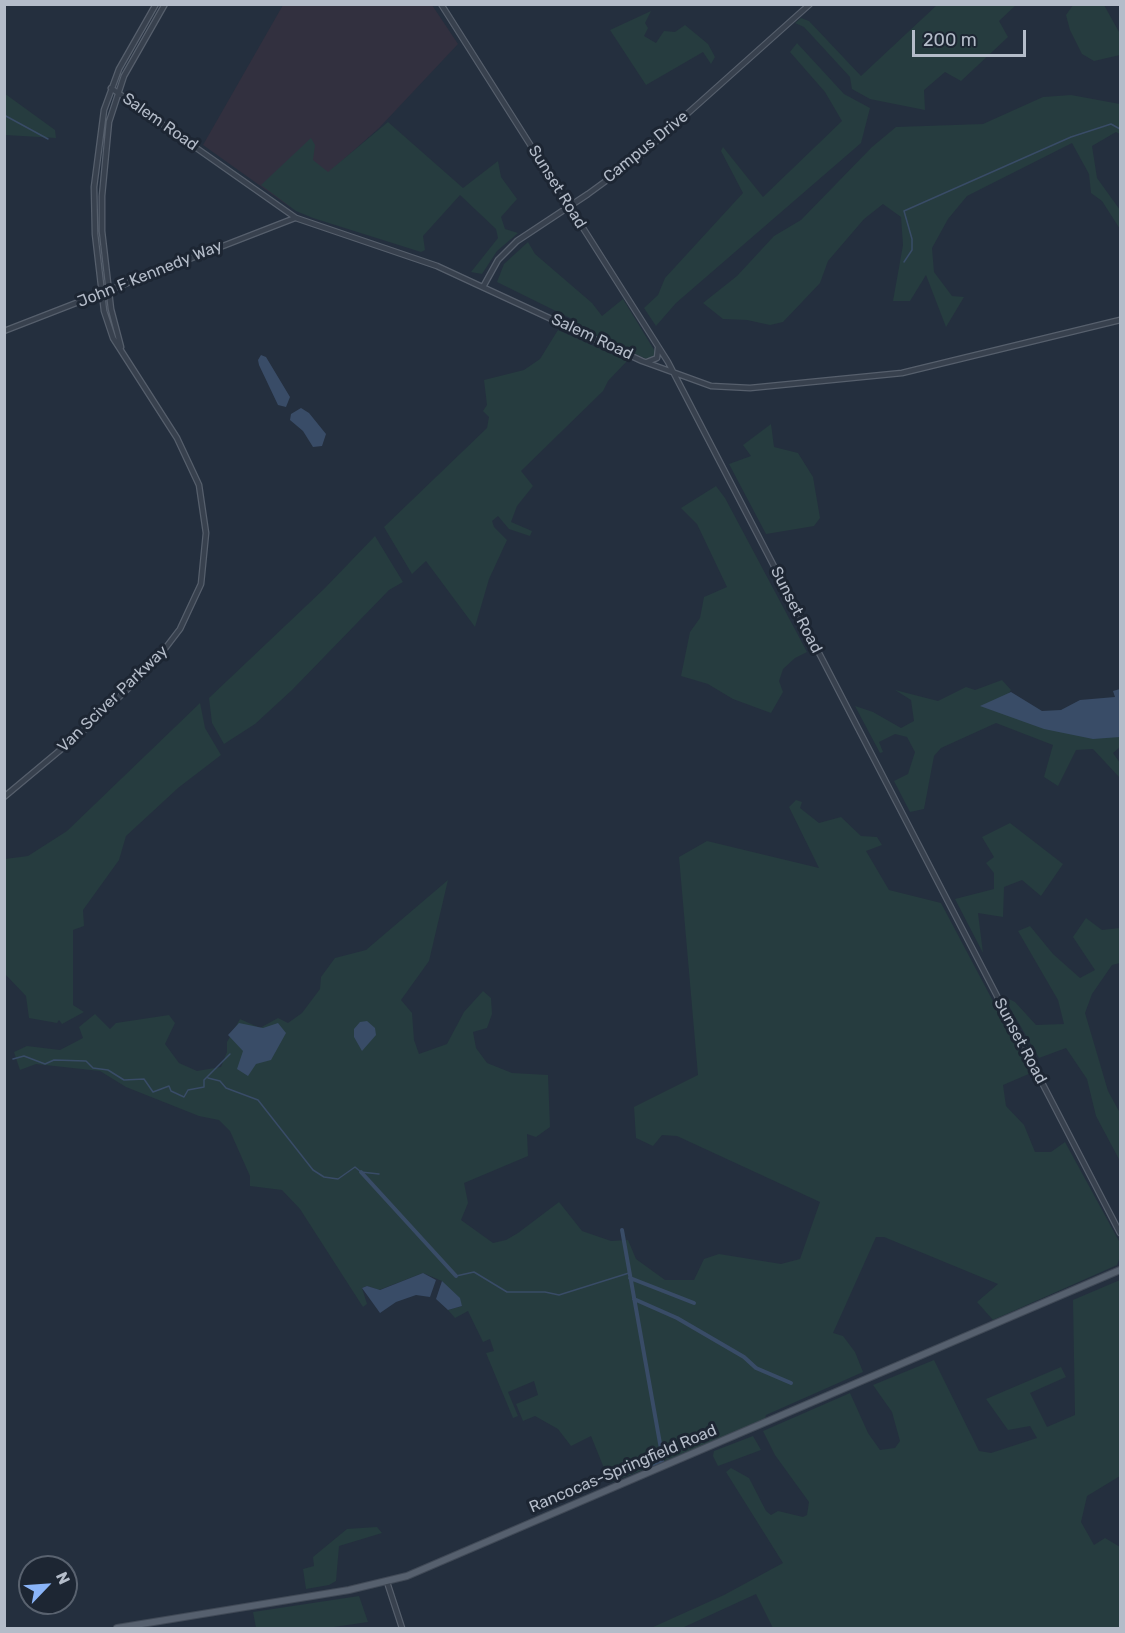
<!DOCTYPE html>
<style>
body{margin:0}
#map{position:relative;width:1125px;height:1633px;overflow:hidden;background:#242f3e;font-family:Rubik,sans-serif}
canvas{display:block}
.frame{position:absolute;inset:0;border:6px solid #b4bcc9;pointer-events:none}
.north{position:absolute;left:18px;top:1555px;width:60px;height:60px;box-sizing:border-box;background:#1d2633;border:2px solid #59626f;border-radius:50%;rotate:65deg;font-size:16px;font-weight:700;line-height:24px;text-align:center;color:#b4bcc9}
.north::after{content:'';display:block;margin:auto;width:21px;height:27px;background:#8ab4f8;clip-path:polygon(50% 0,100% 100%,50% 72%,0 100%)}
.scale{position:absolute;left:912px;top:30px;width:114px;height:27px;box-sizing:border-box;border:3px solid #b4bcc9;border-top:0;padding-left:8px;font-size:18px;line-height:21px;white-space:nowrap;color:#b4bcc9;-webkit-text-stroke:4px #1d2633;paint-order:stroke}
</style>
<div id="map">
<canvas width="1125" height="1633"></canvas>
<div class="frame"></div>
<div class="north">N</div>
<div class="scale">200 m</div>
</div>
<script>
const c = document.querySelector('canvas').getContext('2d');
c.lineJoin = 'round';
function paint(path, color) {
  c.fillStyle = color;
  c.fill(path, 'evenodd');
}
function shape(rows) {
  const path = new Path2D();
  for (const r of rows) {
    path.moveTo(r[0], r[1]);
    for (let i = 2; i < r.length; i += 2) path.lineTo(r[i], r[i + 1]);
  }
  return path;
}
function stroke(path, color, width, dash) {
  c.strokeStyle = color;
  c.lineWidth = width;
  c.lineCap = dash ? 'butt' : 'round';
  c.setLineDash(dash || []);
  c.stroke(path);
}
function drawText(font, color, halo, rows, align = 'center') {
  c.font = font + ' Rubik,sans-serif';
  c.lineWidth = 6;
  c.setLineDash([]);
  c.textBaseline = 'middle';
  c.strokeStyle = halo;
  c.fillStyle = color;
  for (const [text, x, y, turn = 0] of rows) {
    c.save();
    c.translate(x, y);
    c.rotate((+turn || 0) * Math.PI / 180);
    c.textAlign = isNaN(turn) ? turn : align;
    if (halo) c.strokeText(text, 0, 0);
    c.fillText(text, 0, 0);
    c.restore();
  }
}
const medical = shape([
 [283,5,432,5,458,44,379,128,290,207,203,145]
]);
const green = shape([
 [937,5,1016,5,999,21,1008,37,961,81,945,72,924,90,925,110,870,99,852,89,850,77,804,27,795,23,801,18,809,21,861,76],
 [1073,5,1104,5,1119,32,1120,55,1094,61,1082,54,1070,30,1066,15],
 [651,11,645,23,648,28,644,36,656,43,664,31,675,32,685,25,708,44,715,57,711,64,703,52,646,85,610,30],
 [797,43,844,94,870,108,861,143,676,303,656,326,644,308,658,295,665,278,743,193,721,151,723,147,763,197,842,121,825,92,790,52],
 [4,93,55,130,56,138,5,135],
 [1071,95,1120,104,1120,134,1116,132,1092,146,1097,178,1120,210,1120,229,1102,201,1091,193,1089,174,1072,143,967,196,948,219,932,248,934,272,952,296,964,297,946,327,926,275,910,301,893,301,903,245,901,217,883,204,864,219,828,261,820,283,783,322,770,325,747,320,723,319,703,303,737,276,774,236,801,220,872,147,896,127,983,124,1043,97],
 [388,122,463,188,498,161,501,177,517,199,501,217,505,229,518,233,497,251,482,274,471,272,498,238,496,229,460,195,423,236,425,250,421,252,313,218,296,211,261,185,311,138,315,145,313,160,328,172],
 [528,242,535,254,592,303,602,316,623,299,656,353,654,357,649,360,578,328,574,320,497,282,504,264],
 [558,330,627,361,608,381,603,391,521,471,533,486,517,506,511,522,532,531,530,536,509,529,498,516,492,521,494,527,507,540,489,579,475,627,426,561,412,574,384,527,487,428,489,417,483,411,487,405,484,380,524,370,540,359],
 [771,424,774,447,798,453,813,477,820,518,814,526,766,534,729,464,751,456,743,445],
 [716,486,725,498,807,652,795,658,783,669,779,681,783,692,771,713,733,699,708,684,681,676,690,632,700,618,704,597,727,587,697,524,681,508],
 [375,536,403,582,389,590,292,690,255,724,224,744,212,723,209,698,325,588],
 [1002,680,1011,690,999,709,1120,736,1120,747,1113,753,1120,763,1120,778,1093,749,1076,750,1058,786,1044,777,1053,745,996,723,941,748,934,756,924,809,910,812,894,781,908,774,915,752,907,737,895,734,879,742,883,752,880,753,855,706,873,712,901,728,914,721,911,700,895,690,938,701,966,687,975,690],
 [200,703,205,728,221,755,178,788,126,836,119,860,83,910,84,926,73,930,73,1005,84,1012,62,1024,59,1020,57,1023,29,1018,26,996,5,974,5,859,28,856,67,831],
 [796,800,802,802,800,808,819,823,841,817,861,836,877,837,882,845,866,851,889,890,941,903,1031,1073,1003,1085,1006,1106,1024,1125,1035,1152,1051,1152,1065,1142,1120,1243,1120,1257,1117,1265,993,1320,977,1302,998,1284,884,1237,876,1237,833,1333,843,1336,855,1352,863,1372,766,1415,765,1419,735,1433,610,1483,591,1436,571,1446,558,1429,535,1416,523,1421,516,1404,538,1395,534,1381,508,1392,518,1416,513,1418,486,1353,494,1351,490,1339,483,1342,468,1311,455,1318,448,1310,462,1306,442,1281,423,1273,379,1290,367,1286,362,1288,367,1304,363,1307,300,1209,282,1190,250,1186,250,1176,230,1131,219,1120,199,1116,126,1087,100,1071,36,1064,20,1070,14,1052,27,1046,60,1050,83,1038,79,1027,95,1014,110,1029,116,1023,169,1015,175,1023,165,1044,179,1063,197,1071,221,1067,227,1052,227,1042,240,1019,260,1028,278,1018,288,1023,302,1013,320,989,321,977,335,958,366,950,448,880,429,961,401,1000,412,1013,414,1040,419,1054,447,1044,464,1012,483,991,491,998,492,1014,487,1028,473,1032,476,1048,487,1063,512,1073,548,1075,550,1127,536,1137,527,1134,528,1156,464,1183,468,1203,461,1220,493,1243,506,1240,518,1233,559,1202,582,1231,611,1241,628,1240,636,1259,665,1280,694,1280,704,1259,719,1254,781,1264,800,1259,820,1202,677,1136,662,1135,653,1146,636,1138,634,1107,698,1075,679,857,707,841,819,868,789,807],
 [1010,823,1063,864,1041,896,1022,880,1004,887,1003,917,978,913,983,953,955,899,994,889,994,873,986,863,994,857,982,837],
 [1086,918,1102,930,1120,928,1120,963,1112,965,1092,994,1085,1013,1108,1091,1120,1113,1120,1161,1096,1116,1087,1079,1066,1048,1039,1058,1003,996,1015,1002,1036,1025,1064,1024,1058,1000,1018,931,1030,926,1053,954,1080,978,1095,970,1073,937],
 [1120,1280,1120,1476,1087,1496,1081,1522,1094,1545,1105,1538,1120,1547,1120,1628,773,1628,756,1594,682,1628,651,1628,724,1595,783,1563,726,1472,731,1468,749,1478,766,1511,771,1515,778,1511,803,1517,807,1515,809,1502,775,1455,763,1431,850,1393,868,1433,880,1450,895,1448,900,1441,892,1412,873,1385,934,1360,979,1451,991,1453,1037,1438,1030,1426,1008,1430,986,1399,1061,1367,1066,1377,1030,1393,1047,1427,1075,1415,1073,1300],
 [753,1436,761,1450,718,1466,713,1456,714,1451],
 [377,1527,382,1533,339,1546,336,1581,329,1585,306,1589,303,1569,314,1566,313,1557,347,1529],
 [359,1596,368,1622,327,1628,256,1628,253,1612]
]);
const water = shape([
 [261,355,266,357,290,397,286,407,278,405,259,365,258,360],
 [301,408,309,413,326,434,322,446,313,447,303,431,290,420,291,414],
 [1120,689,1120,737,1093,739,1044,729,980,706,1011,692,1042,711,1061,710,1080,700,1115,697,1113,691],
 [367,1021,375,1028,376,1035,362,1051,354,1037,354,1029,360,1022],
 [239,1023,263,1028,278,1023,286,1033,271,1060,256,1064,248,1076,237,1069,243,1051,228,1035],
 [423,1273,436,1280,430,1297,416,1295,396,1302,380,1313,362,1288,367,1286,380,1290],
 [442,1281,460,1298,462,1306,448,1310,436,1299]
]);
const stream = shape([
 [4,115,48,139],
 [904,262,912,250,912,239,904,211,1071,137,1111,124,1120,129],
 [13,1059,24,1056,45,1064,54,1060,86,1061,93,1068,108,1070,124,1080,144,1079,153,1092,169,1086,171,1091,184,1097,188,1090,204,1087,204,1080,230,1054],
 [4,1062,5,1061],
 [208,1078,220,1081,226,1088,258,1100,313,1170,324,1177,338,1179,355,1167,361,1172,379,1174],
 [456,1276,474,1272,507,1292,545,1292,559,1295,629,1273]
]);
const canal = shape([
 [361,1172,456,1276],
 [622,1230,661,1449,662,1461,652,1468],
 [630,1278,694,1303],
 [634,1299,677,1318,744,1357,756,1368,791,1383]
]);
const minor = shape([
 [441,4,668,362,1120,1233],
 [111,88,296,218,437,266,642,361,711,386,750,388,902,373,1120,320],
 [483,287,498,260,517,241,588,194,640,156,810,4],
 [4,331,295,218],
 [121,347,111,309,102,231,102,196,109,122,124,76,165,4],
 [647,362,657,358,658,348],
 [4,797,83,731,151,667,180,629,201,584,206,533,199,485,177,438,113,338,104,311,95,234,94,187,104,110,119,69,156,4],
 [387,1582,402,1628]
]);
const major = shape([
 [117,1628,349,1590,407,1576,1120,1270]
]);
const streetNames = [
 ["Salem Road",160,122,35],
 ["Campus Drive",646,147,-39],
 ["Sunset Road",557,187,58],
 ["John F Kennedy Way",150,274,-22],
 ["Salem Road",592,337,25],
 ["Sunset Road",796,610,63],
 ["Van Sciver Parkway",113,699,-44],
 ["Sunset Road",1020,1041,62],
 ["Rancocas-Springfield Road",623,1469,-23]
];
paint(medical, '#32303f');
paint(green, '#263c3f');
paint(water, '#394c67');
stroke(stream, '#394c67', 1.5);
stroke(canal, '#394c67', 4);
stroke(minor, '#565f6c', 7);
stroke(major, '#414a57', 8);
stroke(minor, '#38414e', 4.5);
stroke(major, '#56606e', 6);
drawText('16px', '#b4bcc9', '#1d2633', streetNames);
</script>
